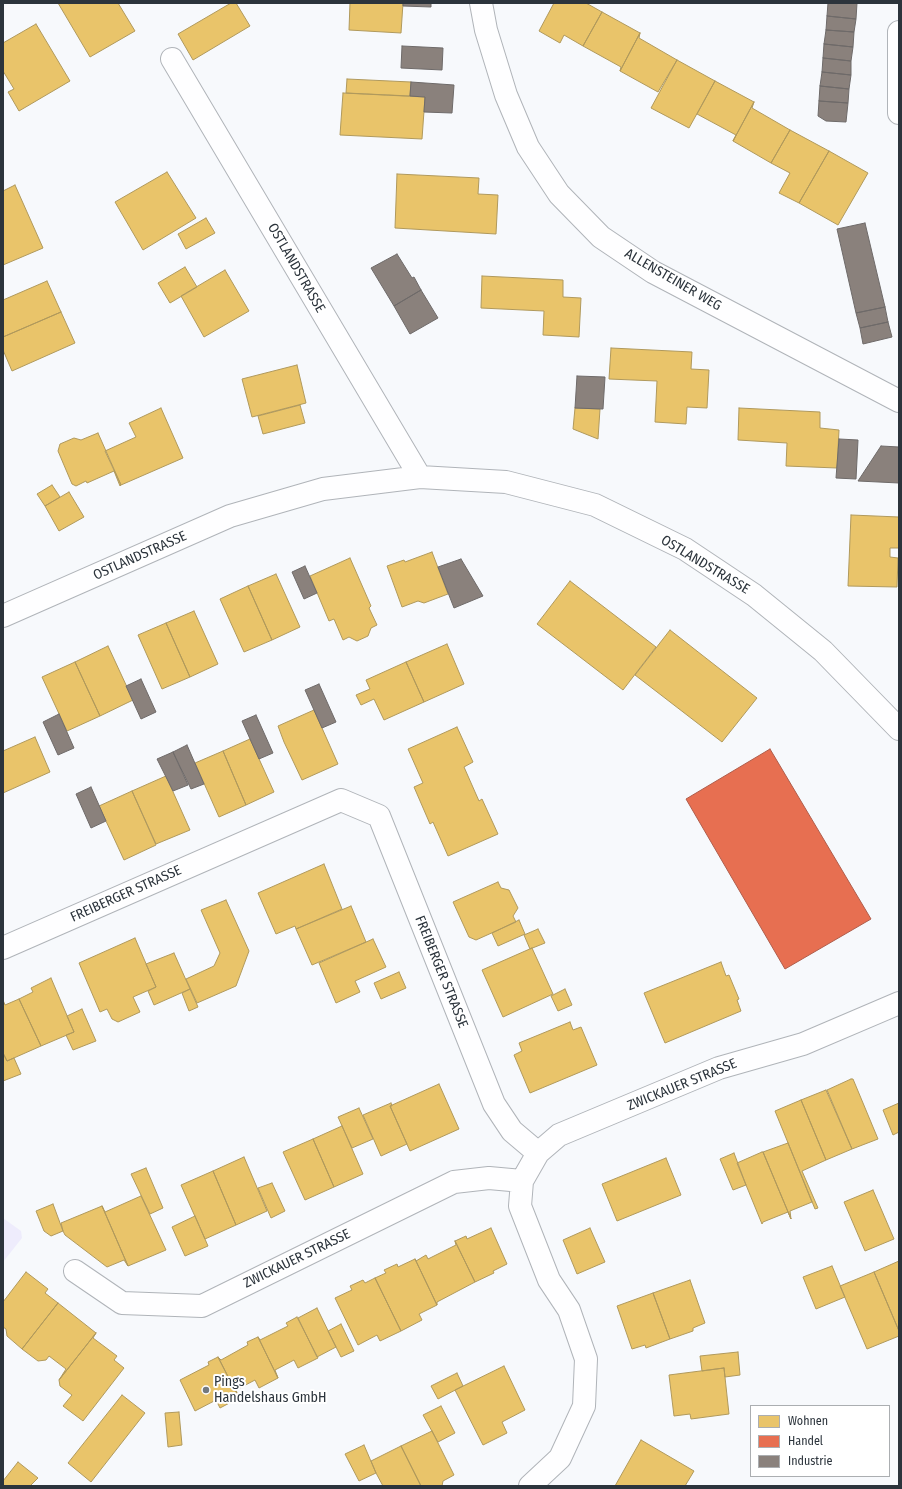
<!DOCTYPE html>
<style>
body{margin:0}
#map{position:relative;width:902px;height:1489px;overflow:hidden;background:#f7f9fc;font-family:"Fira Sans Condensed",sans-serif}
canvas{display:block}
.frame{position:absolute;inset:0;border:4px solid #2c343c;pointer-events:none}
.legend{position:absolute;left:750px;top:1405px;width:140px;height:72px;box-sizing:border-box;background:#fff;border:1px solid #abaeb1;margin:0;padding:5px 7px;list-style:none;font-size:12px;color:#2c343c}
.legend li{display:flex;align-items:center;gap:8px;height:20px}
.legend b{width:20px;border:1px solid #abaeb1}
</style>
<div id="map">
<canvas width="902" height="1489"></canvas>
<div class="frame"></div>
<ul class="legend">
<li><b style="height:11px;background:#e9c46a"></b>Wohnen</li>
<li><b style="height:11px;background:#e76f51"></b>Handel</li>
<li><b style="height:11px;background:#8a817c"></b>Industrie</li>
</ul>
</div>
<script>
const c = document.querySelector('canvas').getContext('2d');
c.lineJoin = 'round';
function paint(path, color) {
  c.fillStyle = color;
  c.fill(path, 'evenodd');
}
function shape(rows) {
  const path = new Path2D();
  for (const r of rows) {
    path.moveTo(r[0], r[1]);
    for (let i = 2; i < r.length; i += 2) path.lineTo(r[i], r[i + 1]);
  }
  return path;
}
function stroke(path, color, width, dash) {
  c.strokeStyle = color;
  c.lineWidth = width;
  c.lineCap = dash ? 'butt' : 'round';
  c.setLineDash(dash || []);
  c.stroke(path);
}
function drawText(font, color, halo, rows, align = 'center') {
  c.font = font + ' "Fira Sans Condensed",sans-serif';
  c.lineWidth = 4;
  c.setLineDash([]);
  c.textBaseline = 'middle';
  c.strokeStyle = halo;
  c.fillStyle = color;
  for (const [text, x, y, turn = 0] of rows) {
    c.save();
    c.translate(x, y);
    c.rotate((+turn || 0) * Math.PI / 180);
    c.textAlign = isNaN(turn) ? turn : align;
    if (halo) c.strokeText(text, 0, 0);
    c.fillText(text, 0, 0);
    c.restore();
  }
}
const green = shape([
 [3,1218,21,1231,22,1238,3,1262]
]);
const homes = shape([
 [58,3,118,3,135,31,90,57,58,3],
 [231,3,236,3,250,26,193,60,178,34,231,3],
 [350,3,403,3,401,33,349,30,350,3],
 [554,3,586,3,602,12,583,46,564,35,560,43,539,31,554,3],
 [602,12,640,33,620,71,621,67,583,46,602,12],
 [36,24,70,81,19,111,8,92,14,89,3,71,3,43,36,24],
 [640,33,639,38,677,60,658,92,620,71,640,33],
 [677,60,715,81,689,128,651,108,677,60],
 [347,79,411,82,410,96,346,93,347,79],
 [715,81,754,102,733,141,736,135,697,114,715,81],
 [343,93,425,97,422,139,340,135,343,93],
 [754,102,752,108,790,130,771,163,733,141,754,102],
 [790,130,829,151,799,203,779,193,790,173,771,163,790,130],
 [829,151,868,173,838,225,799,203,829,151],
 [167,172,196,218,143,250,115,202,167,172],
 [397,174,479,178,478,194,498,195,496,234,395,228,397,174],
 [15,185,43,248,3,265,3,191,15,185],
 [206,218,215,233,186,249,178,234,206,218],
 [185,267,197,287,170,303,158,283,185,267],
 [225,270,249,311,204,337,181,296,225,270],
 [482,276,563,280,563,297,581,298,579,337,543,335,544,311,481,308,482,276],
 [47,281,61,312,3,337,3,300,47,281],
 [61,312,75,343,12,371,3,350,3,337,61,312],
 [611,348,692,352,691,369,709,370,707,408,687,407,686,424,655,422,657,381,609,379,611,348],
 [297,365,306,403,252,417,242,379,297,365],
 [300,405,305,423,263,434,258,416,300,405],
 [161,408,183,458,121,485,105,451,136,437,129,423,161,408],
 [575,408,600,409,598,439,573,429,575,408],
 [739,408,820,412,820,428,839,430,837,468,786,466,787,443,738,440,739,408],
 [98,433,121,485,120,486,114,471,87,483,86,481,76,486,72,484,58,451,60,444,74,438,81,440,98,433],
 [52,485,60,497,45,506,37,494,52,485],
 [69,492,84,517,59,531,45,506,69,492],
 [851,515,899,517,899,548,890,548,890,557,898,558,897,587,848,586,851,515],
 [432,552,448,594,424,603,418,601,402,607,387,566,404,560,405,562,432,552],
 [350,558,371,606,369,608,377,625,371,628,368,636,357,641,349,637,343,640,334,619,329,621,310,576,350,558],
 [276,574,300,627,272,640,248,586,276,574],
 [570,581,656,647,623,690,537,624,570,581],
 [248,586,272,640,244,652,220,599,248,586],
 [194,611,218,664,190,677,166,623,194,611],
 [166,623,190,677,162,689,138,635,166,623],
 [670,630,757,698,722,742,635,675,670,630],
 [447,644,464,684,424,702,406,662,447,644],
 [108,646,133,700,100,716,75,662,108,646],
 [75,662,100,716,67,731,42,677,75,662],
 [406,662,424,702,384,720,374,699,361,705,356,695,370,689,366,680,406,662],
 [314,710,338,764,302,780,284,742,278,726,314,710],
 [457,727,473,762,464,767,479,801,482,799,498,834,448,856,433,822,430,824,414,787,423,783,408,749,457,727],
 [35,737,50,772,3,793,3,751,35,737],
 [250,739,274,792,246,805,223,751,250,739],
 [223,751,246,805,219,817,195,763,223,751],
 [166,776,190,830,156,844,132,791,166,776],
 [132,791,156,845,124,860,99,806,132,791],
 [324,864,342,909,296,929,295,926,276,934,258,893,324,864],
 [498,882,501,888,509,890,518,908,513,916,516,922,476,940,469,937,453,902,498,882],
 [226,900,249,951,236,986,197,1003,186,979,214,966,220,953,201,910,226,900],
 [351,906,366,942,312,965,296,929,351,906],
 [519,920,525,934,498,946,492,933,519,920],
 [538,929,545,943,530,949,524,935,538,929],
 [135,938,156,987,133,997,140,1012,118,1022,112,1019,107,1009,100,1012,79,963,135,938],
 [373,939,386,967,355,981,360,992,336,1003,319,963,373,939],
 [532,948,553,994,503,1017,482,970,532,948],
 [174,953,190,989,154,1005,148,991,156,987,146,964,174,953],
 [721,962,726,976,729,975,739,999,737,1000,741,1011,665,1043,644,993,721,962],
 [399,972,406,988,381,999,374,983,399,972],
 [51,978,74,1032,41,1046,19,999,33,992,31,988,51,978],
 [190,989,198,1007,189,1011,182,993,190,989],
 [565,989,572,1005,558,1011,551,996,565,989],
 [19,999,41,1046,7,1061,3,1053,3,1000,5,1005,19,999],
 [82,1009,96,1041,73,1050,66,1035,74,1032,67,1016,82,1009],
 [570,1022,573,1030,581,1027,597,1065,530,1093,514,1055,522,1051,519,1043,570,1022],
 [3,1053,7,1061,14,1058,21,1074,3,1081,3,1053],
 [851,1079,853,1079,878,1139,852,1149,827,1090,851,1079],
 [439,1084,459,1129,410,1151,390,1106,439,1084],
 [826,1090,852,1149,826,1160,801,1100,826,1090],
 [801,1100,826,1160,802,1171,818,1208,815,1209,775,1111,801,1100],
 [391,1103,392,1106,390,1106,407,1144,381,1156,363,1115,391,1103],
 [899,1103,899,1132,893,1135,883,1110,899,1103],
 [359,1108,373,1139,352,1148,338,1117,359,1108],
 [342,1126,363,1174,334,1187,313,1139,342,1126],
 [313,1139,334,1187,305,1200,283,1152,313,1139],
 [788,1143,812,1202,790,1211,791,1219,763,1152,788,1143],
 [762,1152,763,1152,791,1219,788,1212,763,1222,762,1224,737,1163,762,1152],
 [734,1153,746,1185,733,1190,720,1159,734,1153],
 [244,1157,267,1211,236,1225,213,1171,244,1157],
 [666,1158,681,1195,617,1221,602,1184,666,1158],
 [146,1168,163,1208,150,1214,131,1174,146,1168],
 [213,1171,236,1225,205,1239,181,1185,213,1171],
 [272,1183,285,1211,271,1218,258,1188,272,1183],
 [873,1190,894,1239,865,1251,844,1202,873,1190],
 [141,1196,166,1250,128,1266,102,1206,105,1212,141,1196],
 [53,1204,63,1231,51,1236,44,1231,36,1211,53,1204],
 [102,1206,128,1266,124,1260,107,1267,65,1235,63,1231,61,1223,102,1206],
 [195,1216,208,1246,185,1256,172,1227,195,1216],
 [491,1228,507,1264,493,1271,494,1273,475,1282,455,1241,466,1236,467,1239,491,1228],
 [590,1228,605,1262,577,1274,563,1240,590,1228],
 [455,1241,475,1282,437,1302,437,1305,415,1259,416,1261,426,1255,428,1259,456,1245,455,1241],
 [415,1259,437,1305,419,1314,422,1320,401,1331,375,1278,386,1273,384,1270,397,1264,398,1267,415,1259],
 [899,1261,899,1331,874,1272,899,1261],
 [832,1266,845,1297,816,1309,803,1277,832,1266],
 [26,1272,48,1289,45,1293,58,1303,22,1349,7,1336,6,1329,3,1327,3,1302,26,1272],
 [874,1272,899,1331,899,1336,867,1349,840,1286,874,1272],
 [375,1278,401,1331,380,1341,377,1335,358,1345,335,1298,352,1290,350,1286,363,1280,365,1283,375,1278],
 [690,1280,705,1323,693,1328,693,1331,670,1339,653,1293,690,1280],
 [653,1293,670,1339,646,1348,645,1345,632,1349,617,1306,653,1293],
 [58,1303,96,1333,59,1380,66,1369,49,1356,46,1360,38,1361,22,1349,58,1303],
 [317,1308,336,1347,317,1357,298,1318,317,1308],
 [297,1317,318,1358,298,1368,294,1360,275,1370,278,1378,258,1337,260,1340,288,1326,286,1323,297,1317],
 [341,1324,354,1351,341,1357,328,1331,341,1324],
 [96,1333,93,1338,117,1356,114,1360,124,1368,83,1421,63,1406,72,1395,60,1386,59,1380,96,1333],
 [258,1337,278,1378,259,1388,255,1380,236,1390,239,1398,218,1357,221,1360,248,1345,247,1342,258,1337],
 [738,1352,740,1375,725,1377,724,1368,702,1371,700,1356,738,1352],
 [218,1357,239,1398,220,1408,216,1400,195,1411,180,1380,209,1365,208,1362,218,1357],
 [504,1366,525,1410,502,1422,507,1433,483,1445,455,1390,504,1366],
 [724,1368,729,1414,691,1419,690,1414,674,1416,669,1375,724,1368],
 [457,1373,463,1386,438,1399,431,1386,457,1373],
 [122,1395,145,1413,91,1482,68,1463,122,1395],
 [441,1406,455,1433,438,1442,423,1415,441,1406],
 [179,1412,182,1445,168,1447,165,1413,179,1412],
 [432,1431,454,1475,443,1481,442,1486,421,1486,401,1446,432,1431],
 [641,1440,694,1471,685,1486,615,1486,641,1440],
 [364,1445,376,1473,359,1481,345,1454,364,1445],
 [401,1446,421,1486,383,1486,376,1473,371,1461,401,1446],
 [18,1462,38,1478,30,1486,3,1486,3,1481,18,1462]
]);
const shops = shape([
 [770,749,871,919,785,969,686,799,770,749]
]);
const industry = shape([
 [403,3,431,3,431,7,403,6,403,3],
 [828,3,857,3,856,19,827,16,828,3],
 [827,16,856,19,854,32,826,30,827,16],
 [826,30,854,32,853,47,824,44,826,30],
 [824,44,853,47,851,61,823,58,824,44],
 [402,46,443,48,442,70,401,68,402,46],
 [823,58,851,61,851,75,822,72,823,58],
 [822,72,851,75,849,89,820,86,822,72],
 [411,82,454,85,452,113,424,112,425,97,410,96,411,82],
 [820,86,849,89,848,103,819,101,820,86],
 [819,101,848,103,846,122,826,121,818,116,819,101],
 [865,223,885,307,856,313,837,229,865,223],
 [397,254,412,278,414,277,421,290,394,306,371,268,397,254],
 [421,290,438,318,410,334,394,306,421,290],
 [885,307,888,322,860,328,856,313,885,307],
 [888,322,892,337,863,344,860,328,888,322],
 [577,376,605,377,603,409,575,408,577,376],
 [839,439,858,440,856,479,836,478,839,439],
 [881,446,899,447,899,483,858,481,881,446],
 [461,559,483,596,454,608,438,567,461,559],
 [305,566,317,593,304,599,292,572,305,566],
 [141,679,156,712,141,719,126,686,141,679],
 [319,684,336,722,322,728,305,690,319,684],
 [59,714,74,748,58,755,43,722,59,714],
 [256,715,273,753,259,759,242,721,256,715],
 [187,745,204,784,191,789,173,752,187,745],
 [173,752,188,785,173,791,157,759,173,752],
 [91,787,106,821,91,828,76,794,91,787]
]);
const minor = shape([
 [481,3,486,30,506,95,528,147,559,194,601,237,653,272,899,401],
 [899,32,899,113],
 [172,59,420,477],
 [3,616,230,516,323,489,420,477,506,482,595,505,685,549,754,595,823,651,899,729],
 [3,948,341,800,379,816,494,1104,512,1131,538,1153],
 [75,1271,122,1303,202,1306,454,1182,489,1178,522,1181],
 [530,1486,560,1458,584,1406,586,1359,569,1310,549,1280,520,1206,522,1181,538,1153,559,1135,719,1068,803,1044,899,1003]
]);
const markers = [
 [206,1390,4,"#73797f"]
];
const streetNames = [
 ["OSTLANDSTRASSE",296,268,60],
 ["ALLENSTEINER WEG",673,280,30],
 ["OSTLANDSTRASSE",140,556,-24],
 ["OSTLANDSTRASSE",705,565,31],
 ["FREIBERGER STRASSE",126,894,-24],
 ["FREIBERGER STRASSE",441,972,68],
 ["ZWICKAUER STRASSE",682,1085,-22],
 ["ZWICKAUER STRASSE",297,1259,-26]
];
const poiNames = [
 ["Pings",214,1382],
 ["Handelshaus GmbH",214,1398]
];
paint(green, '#eeecfc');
paint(homes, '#e9c46a');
stroke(homes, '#b0995c', 1);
paint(shops, '#e76f51');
stroke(shops, '#af5d4b', 1);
paint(industry, '#8a817c');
stroke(industry, '#6e6a69', 1);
stroke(minor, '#b0b4b9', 24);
stroke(minor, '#fefeff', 22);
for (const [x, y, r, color] of markers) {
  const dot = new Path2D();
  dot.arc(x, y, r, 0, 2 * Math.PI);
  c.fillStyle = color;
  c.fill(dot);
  stroke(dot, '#fff', 1.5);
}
drawText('14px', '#2c343c', '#fff', streetNames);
drawText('14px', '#2c343c', '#fff', poiNames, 'left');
</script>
